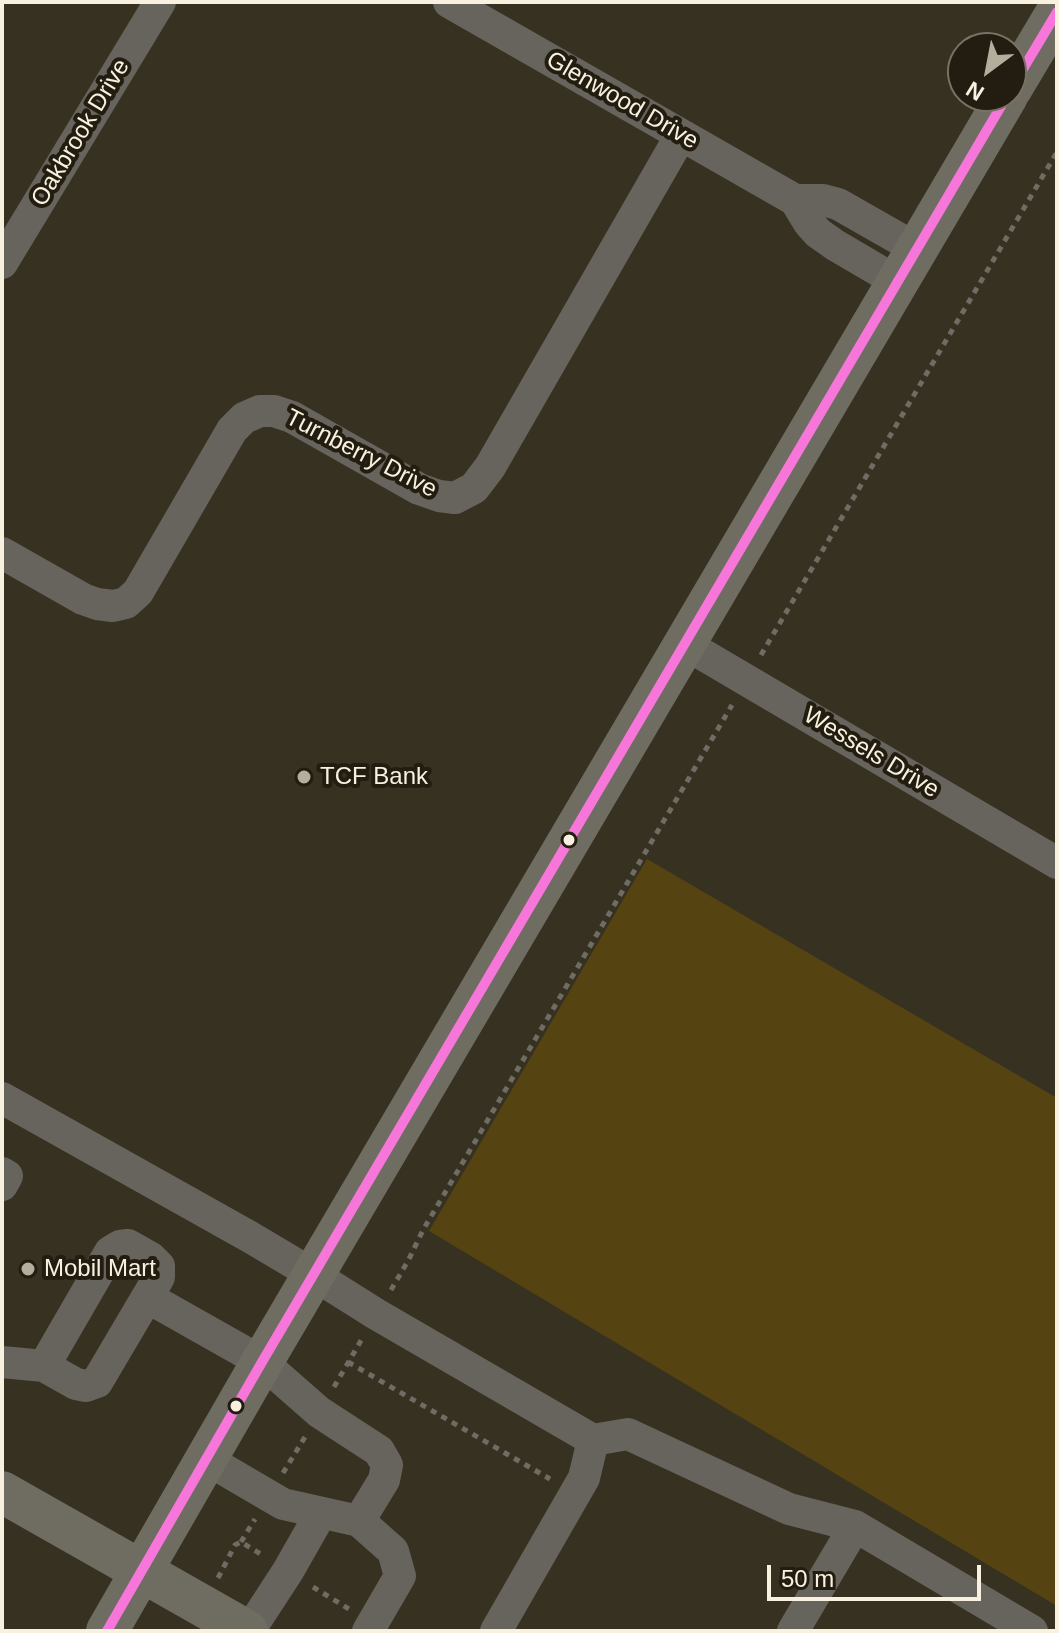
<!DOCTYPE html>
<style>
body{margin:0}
#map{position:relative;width:1059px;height:1633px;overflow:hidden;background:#373121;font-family:Arial,sans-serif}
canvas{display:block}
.frame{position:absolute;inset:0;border:4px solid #f8f1e0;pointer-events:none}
.north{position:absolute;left:947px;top:32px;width:80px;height:80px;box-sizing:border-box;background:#221d10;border:2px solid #787263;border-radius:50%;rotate:212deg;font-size:22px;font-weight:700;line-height:32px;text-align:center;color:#f8f1e0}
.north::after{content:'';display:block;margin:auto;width:28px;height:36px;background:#b4ae9d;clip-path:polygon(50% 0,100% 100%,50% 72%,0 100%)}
.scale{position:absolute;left:767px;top:1565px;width:214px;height:36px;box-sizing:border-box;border:4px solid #f8f1e0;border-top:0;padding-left:10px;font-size:24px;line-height:28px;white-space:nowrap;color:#f8f1e0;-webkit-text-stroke:6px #221d10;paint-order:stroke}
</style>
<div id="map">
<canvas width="1059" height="1633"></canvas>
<div class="frame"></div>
<div class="north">N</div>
<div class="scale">50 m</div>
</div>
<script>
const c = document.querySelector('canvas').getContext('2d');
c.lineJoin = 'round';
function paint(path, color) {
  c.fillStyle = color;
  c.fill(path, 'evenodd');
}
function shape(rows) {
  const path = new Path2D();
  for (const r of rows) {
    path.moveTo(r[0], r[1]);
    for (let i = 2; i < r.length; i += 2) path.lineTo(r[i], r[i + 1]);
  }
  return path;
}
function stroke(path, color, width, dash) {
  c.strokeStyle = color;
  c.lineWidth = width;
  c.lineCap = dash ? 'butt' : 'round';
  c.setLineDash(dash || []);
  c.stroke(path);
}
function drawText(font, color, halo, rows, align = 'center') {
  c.font = font + ' Arial,sans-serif';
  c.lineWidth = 8;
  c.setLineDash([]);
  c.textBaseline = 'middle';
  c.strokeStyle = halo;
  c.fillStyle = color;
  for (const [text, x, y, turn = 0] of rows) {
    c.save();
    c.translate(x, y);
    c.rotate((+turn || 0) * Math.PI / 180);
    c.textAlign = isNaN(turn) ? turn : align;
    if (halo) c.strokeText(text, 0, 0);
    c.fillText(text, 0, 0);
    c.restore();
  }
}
const green = shape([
 [647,859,1057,1098,1057,1606,429,1231]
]);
const path = shape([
 [761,655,1057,152],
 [391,1290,409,1259,423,1230,732,705],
 [348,1362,550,1479],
 [334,1387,363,1337],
 [283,1473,305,1437],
 [241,1542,255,1519],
 [218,1578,235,1545,241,1542,264,1556],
 [313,1587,349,1609]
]);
const minor = shape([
 [449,2,795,200,823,200,838,204,917,249],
 [795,200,809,223,818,233,835,245,898,282],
 [2,263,160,2],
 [2,553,83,599,97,604,113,606,126,603,138,592,232,430,244,418,260,411,274,411,292,417,419,489,439,496,455,498,474,488,490,467,681,135],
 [685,644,1057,863],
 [2,1098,250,1237,314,1275,376,1314,593,1440,584,1478,496,1631],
 [2,1173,7,1176,2,1185],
 [147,1297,262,1362,319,1412,379,1451,387,1465,384,1480,359,1521,283,1504,206,1459],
 [2,1362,44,1366,76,1384,86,1386,97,1382,159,1277,159,1266,151,1258,128,1245,120,1246,110,1252,44,1366],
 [593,1440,628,1434,789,1509,855,1526],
 [359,1521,393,1551,400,1576,368,1631],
 [249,1631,288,1571,321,1513],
 [793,1631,855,1526,1032,1631]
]);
const major = shape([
 [1011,89,1057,12],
 [2,1492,247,1631],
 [107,1631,262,1362,1007,96]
]);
const bus1 = shape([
 [1011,89,1057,12],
 [107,1631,262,1362,1007,96]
]);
const markers = [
 [304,777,8,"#b4ae9d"],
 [569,840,7,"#f8f1e0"],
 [28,1269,8,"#b4ae9d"],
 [236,1406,7,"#f8f1e0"]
];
const streetNames = [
 ["Glenwood Drive",622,101,30],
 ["Oakbrook Drive",81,133,-59],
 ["Turnberry Drive",361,454,27],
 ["Wessels Drive",871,753,31]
];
const poiNames = [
 ["TCF Bank",320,777],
 ["Mobil Mart",44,1269]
];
paint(green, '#541');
stroke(path, '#6f6c64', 5, [6, 6]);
stroke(minor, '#67645d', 32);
stroke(major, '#6f6c62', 42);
stroke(bus1, '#f676d9', 10);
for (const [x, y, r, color] of markers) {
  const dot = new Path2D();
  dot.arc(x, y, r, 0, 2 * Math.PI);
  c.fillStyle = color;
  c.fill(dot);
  stroke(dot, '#221d10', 3);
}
drawText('24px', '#f8f1e0', '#221d10', streetNames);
drawText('24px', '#f8f1e0', '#221d10', poiNames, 'left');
</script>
